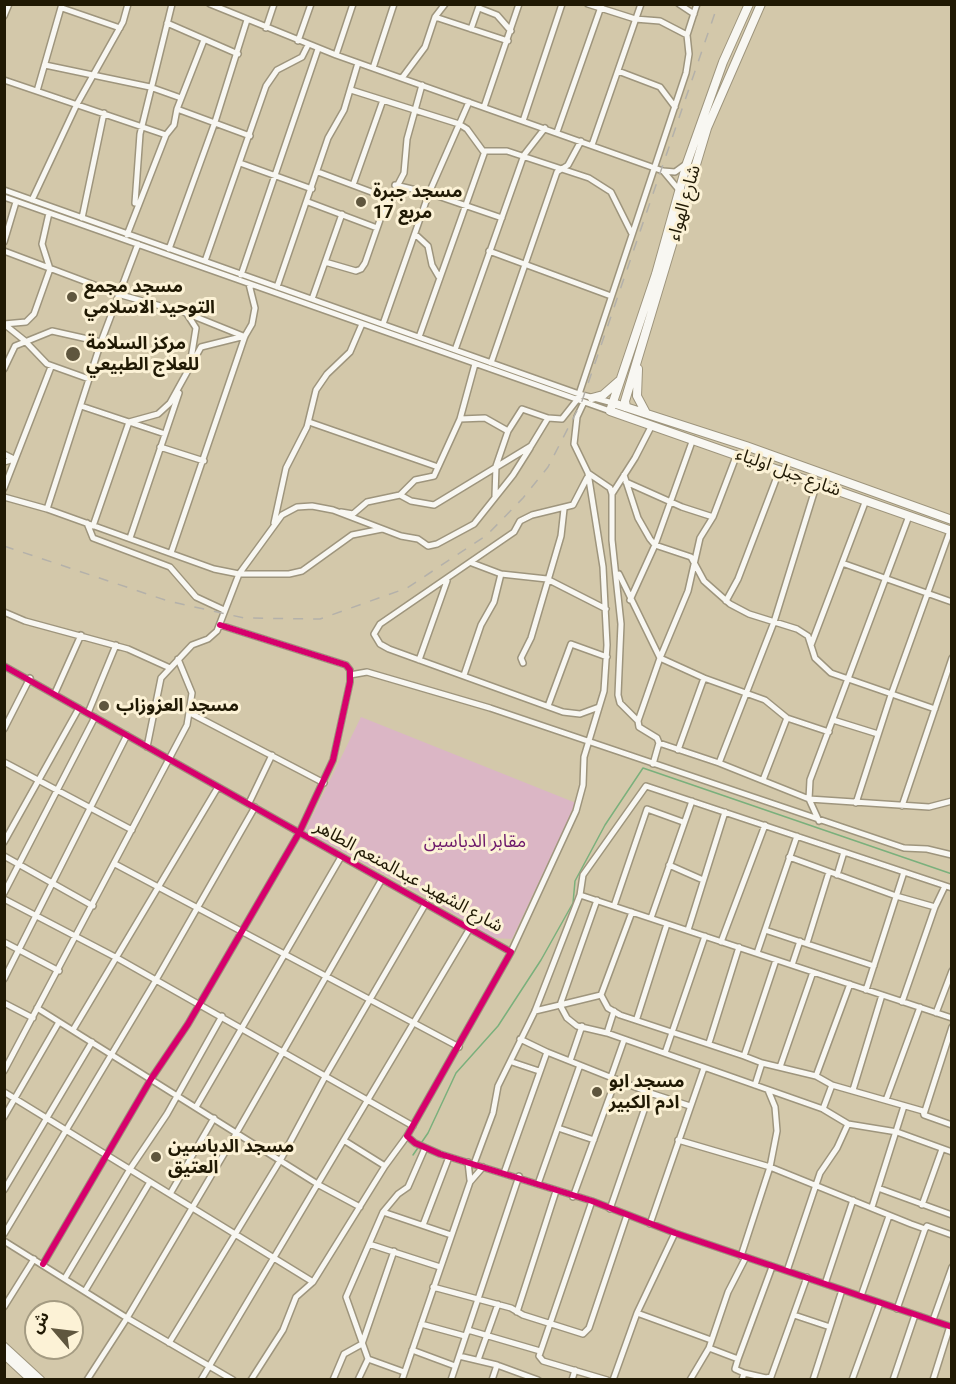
<!DOCTYPE html>
<meta charset="utf-8">
<style>
body{margin:0}
#map{position:relative;width:956px;height:1384px;overflow:hidden;background:#d3c8aa;font-family:Roboto,"Noto Sans Arabic",sans-serif}
canvas{display:block}
.frame{position:absolute;inset:0;border:6px solid #201904;pointer-events:none}
.north{position:absolute;left:24px;top:1300px;width:60px;height:60px;box-sizing:border-box;background:#fcf2d6;border:2px solid #a49b82;border-radius:50%;rotate:298deg;font-size:16px;font-weight:700;line-height:24px;text-align:center;color:#201904}
.north::after{content:'';display:block;margin:auto;width:21px;height:27px;background:#5f563e;clip-path:polygon(50% 0,100% 100%,50% 72%,0 100%)}
</style>
<div id="map">
<canvas width="956" height="1384"></canvas>
<div class="frame"></div>
<div class="north">ش</div>
</div>
<script>
const c = document.querySelector('canvas').getContext('2d');
c.lineJoin = 'round';
function paint(path, color) {
  c.fillStyle = color;
  c.fill(path, 'evenodd');
}
function shape(rows) {
  const path = new Path2D();
  for (const r of rows) {
    path.moveTo(r[0], r[1]);
    for (let i = 2; i < r.length; i += 2) path.lineTo(r[i], r[i + 1]);
  }
  return path;
}
function stroke(path, color, width, dash) {
  c.strokeStyle = color;
  c.lineWidth = width;
  c.lineCap = dash ? 'butt' : 'round';
  c.setLineDash(dash || []);
  c.stroke(path);
}
function drawText(font, color, halo, rows, align = 'center') {
  c.font = font + ' Roboto,"Noto Sans Arabic",sans-serif';
  c.lineWidth = 6;
  c.setLineDash([]);
  c.textBaseline = 'middle';
  c.strokeStyle = halo;
  c.fillStyle = color;
  for (const [text, x, y, turn = 0] of rows) {
    c.save();
    c.translate(x, y);
    c.rotate((+turn || 0) * Math.PI / 180);
    c.textAlign = isNaN(turn) ? turn : align;
    if (halo) c.strokeText(text, 0, 0);
    c.fillText(text, 0, 0);
    c.restore();
  }
}
const green = shape([
 [361,717,576,803,512,939,493,938,432,900,305,831]
]);
const stream = shape([
 [413,1155,428,1133,456,1073,498,1026,541,960,573,903,575,881,605,825,643,768,952,874]
]);
const minor = shape([
 [210,4,336,55,663,171,675,172,686,164],
 [588,4,635,19,660,21,687,35],
 [679,4,694,14],
 [62,8,120,28],
 [479,8,497,15,511,31],
 [4,16,9,4],
 [435,17,508,41],
 [167,23,238,54],
 [266,28,274,4],
 [471,29,479,6],
 [298,41,311,4],
 [336,55,353,4],
 [45,65,150,87,181,98],
 [373,68,394,4],
 [618,71,660,87,675,107],
 [402,78,425,47,435,17,445,4],
 [4,80,166,135],
 [351,90,459,124,467,129,483,151,507,151,589,178,611,192,632,234],
 [37,91,62,4],
 [484,107,519,4],
 [177,109,250,136],
 [523,121,562,4],
 [557,132,602,4],
 [592,145,641,4],
 [240,163,312,189],
 [318,172,390,199],
 [664,172,679,190],
 [353,185,383,100],
 [395,185,429,193,502,218],
 [4,190,579,394,613,403],
 [4,197,610,411],
 [32,200,77,104,123,22,128,4],
 [308,202,377,228],
 [135,203,140,134,172,4],
 [82,218,104,113],
 [415,234,428,246,432,265,439,277],
 [127,235,166,135,174,125,177,109,204,40],
 [4,242,16,202],
 [169,249,215,122,247,20],
 [4,251,121,295,186,313,243,336],
 [489,251,611,296],
 [205,261,266,86,277,70,302,57,308,45],
 [325,262,356,271,361,269,365,263,381,217,404,173,407,139,422,85],
 [241,275,318,49],
 [277,287,328,138,344,110,358,63],
 [312,299,342,214],
 [187,314,196,328,191,359],
 [4,324,26,322,34,314,50,269,42,244,49,213],
 [4,324,24,340,47,364,89,379],
 [383,324,429,193,469,102],
 [419,337,485,151],
 [455,350,524,155,545,128],
 [491,363,557,172,568,165,581,141],
 [4,369,15,346,52,331,101,342],
 [81,406,165,434],
 [460,419,485,418,508,431,522,409,548,418],
 [309,422,438,467],
 [160,447,204,461],
 [4,454,14,459],
 [4,462,14,459],
 [588,473,610,488,612,494,612,540,621,624,618,695,620,703,638,721,639,727,657,738,659,743,653,764],
 [624,475,638,518,650,539,655,545,691,557,704,581,730,604,749,614,797,629,808,636,815,658,831,673,935,709],
 [587,478,573,505,532,515,520,521,514,532,380,624,374,634,380,644,389,649,563,712,580,714,599,707],
 [626,482,682,507,713,517],
 [4,488,51,367],
 [612,494,635,458,652,425],
 [400,495,411,501,434,505,531,446,548,418,562,419,577,400,686,73,689,54,687,35,697,4],
 [495,496,496,466,508,431],
 [4,497,47,509,214,569,239,574,289,574,302,571,352,535,382,529],
 [47,509,101,342,138,244],
 [341,512,353,514,367,502,400,495,415,480,434,476,460,419,475,364],
 [87,523,93,538,170,567,196,597,224,610],
 [274,523,286,468,307,427,316,390,327,374,350,352,362,324],
 [93,526,129,422,158,414,170,403,201,347,245,336],
 [130,538,179,393],
 [171,553,245,336,252,324,255,308,249,284],
 [472,563,501,574,547,579,606,609],
 [842,563,952,602],
 [619,574,660,658,704,678,765,700,787,718,829,732],
 [630,600,655,545,693,439],
 [726,601,738,579,780,469],
 [4,612,25,621,128,649,170,668],
 [811,645,866,500],
 [419,660,447,581],
 [523,663,521,658,531,638,561,536,564,509],
 [4,666,511,952,407,1136,415,1143,440,1154,592,1201,675,1233,952,1327],
 [350,675,367,672,490,708,904,848,927,849,952,855],
 [464,675,481,625,494,602,501,574],
 [55,693,81,635],
 [548,706,571,644,607,657],
 [88,713,116,645],
 [190,713,324,783],
 [833,720,878,734],
 [638,721,660,658,688,591,700,538,713,517,737,454],
 [4,729,30,678],
 [659,743,719,763,809,799,929,807,952,801],
 [147,747,161,678,192,645,208,639,217,631,239,574,282,515,297,507,312,506,333,510,401,536,418,539,428,546,437,544,474,524,513,475,530,448],
 [678,750,704,678],
 [4,762,132,830],
 [719,763,774,622,817,483],
 [763,780,787,718],
 [249,803,272,755],
 [856,803,891,695,950,531],
 [902,806,952,658],
 [819,821,809,799,810,780,909,516],
 [4,842,79,708],
 [4,856,93,906],
 [789,857,896,896,935,907],
 [115,864,459,1047],
 [669,865,703,880],
 [837,875,844,852],
 [4,893,95,717],
 [580,895,952,1018],
 [4,899,117,958,413,1126],
 [614,906,647,809,683,822],
 [651,918,692,801],
 [688,930,725,812],
 [765,930,874,966],
 [4,942,59,971],
 [721,942,765,825],
 [807,943,829,872],
 [511,952,576,811,583,785,584,757,604,691,607,645,603,567,588,473,574,444,577,417,584,402],
 [757,953,797,836],
 [792,965,800,941],
 [4,979,127,735],
 [866,990,904,872],
 [601,995,608,1008,620,1015,744,1056,776,960],
 [902,1002,935,907,945,886],
 [4,1003,33,1018],
 [560,1005,601,995,632,912],
 [560,1005,597,900],
 [37,1008,319,1185,360,1207],
 [535,1011,560,1005,567,1018,577,1026,607,1033,823,1109,848,1124,897,1132,952,1152],
 [936,1013,952,971],
 [637,1018,667,924],
 [73,1030,218,787],
 [607,1033,614,1011],
 [520,1039,547,1052],
 [709,1043,739,947],
 [665,1053,705,936],
 [744,1056,762,1063,816,1076,832,1085,923,1111,924,1115,952,1125],
 [570,1061,582,1026],
 [512,1062,539,1071],
 [780,1067,813,972],
 [4,1071,187,725,192,693,178,659],
 [816,1076,850,984],
 [611,1077,624,1040],
 [755,1085,762,1063],
 [853,1090,882,995],
 [4,1092,313,1282],
 [886,1100,920,1007],
 [196,1107,341,857],
 [823,1109,832,1085],
 [924,1114,952,1027],
 [4,1117,59,1022],
 [558,1128,594,1140],
 [678,1140,770,1167,911,1224,925,1229,927,1226,952,1235],
 [345,1141,385,1166],
 [468,1162,470,1180],
 [474,1164,493,1113,498,1086,535,1011,580,895,583,875,646,786,952,888],
 [504,1173,547,1052,650,1093,690,1106],
 [538,1184,580,1065],
 [878,1188,952,1215],
 [4,1190,92,1042],
 [170,1194,214,1118],
 [573,1197,616,1079],
 [592,1201,539,1356,543,1361,607,1380],
 [922,1205,942,1149],
 [872,1207,904,1106],
 [610,1209,650,1093],
 [383,1212,451,1235],
 [650,1224,704,1068],
 [423,1225,449,1157],
 [4,1234,156,980,255,807],
 [4,1241,127,1318,233,1380],
 [369,1244,440,1267],
 [741,1256,770,1167,777,1131,775,1107,768,1090],
 [43,1264,151,1079,188,1024,299,833,333,760,350,682,350,670,346,665,220,625],
 [787,1271,820,1173,837,1148,848,1124],
 [65,1278,130,1169,167,1114,222,1016],
 [825,1284,853,1200],
 [433,1287,511,1308,523,1315,583,1334,589,1328,627,1215],
 [85,1291,150,1182],
 [861,1296,889,1216],
 [4,1307,34,1259],
 [897,1309,925,1229],
 [517,1312,556,1191],
 [637,1313,711,1340],
 [794,1315,830,1327],
 [933,1320,952,1267],
 [421,1324,465,1336],
 [468,1330,540,1351],
 [169,1343,281,1159,326,1075,426,903],
 [709,1348,738,1359,735,1369,744,1373,742,1380],
 [412,1350,455,1366],
 [459,1356,497,1365,492,1380],
 [738,1359,772,1267],
 [478,1360,498,1304],
 [497,1365,538,1380],
 [404,1372,368,1359,346,1297,383,1212,398,1194,408,1187,425,1148],
 [744,1373,766,1378,771,1377,807,1277],
 [87,1380,127,1318,237,1132,382,879],
 [201,1380,470,928],
 [251,1380,283,1330,296,1297,313,1282,385,1166,407,1136],
 [333,1380,344,1354,362,1344,394,1251],
 [358,1380,368,1359],
 [402,1380,470,1182,483,1167],
 [451,1380,519,1176],
 [572,1380,575,1370],
 [613,1380,637,1313,675,1233],
 [690,1380,709,1348,728,1292,746,1257],
 [813,1380,842,1290],
 [852,1380,880,1303],
 [893,1380,915,1315],
 [933,1380,950,1326]
]);
const major = shape([
 [4,1346,41,1380],
 [4,1355,31,1380]
]);
const highway = shape([
 [749,4,723,62,687,163,656,274,610,411,952,531],
 [638,369,637,396,646,413],
 [592,398,603,395,619,381],
 [613,403,746,446,952,520],
 [626,407,625,401,707,128,761,4]
]);
const rail = shape([
 [4,546,168,601,244,618,320,619,407,588,487,535,523,498,548,467,582,401,718,4]
]);
const cycleway = shape([
 [4,666,511,952,407,1136,415,1143,440,1154,592,1201,675,1233,952,1327],
 [43,1264,151,1079,188,1024,299,833,333,760,350,682,350,670,346,665,220,625]
]);
const markers = [
 [361,202,6,"#5f563e"],
 [72,297,6,"#5f563e"],
 [73,354,8,"#5f563e"],
 [104,706,6,"#5f563e"],
 [597,1092,6,"#5f563e"],
 [156,1157,6,"#5f563e"]
];
const poiNames = [
 ["مسجد جبرة",373,192],
 ["مربع 17",373,213],
 ["مسجد مجمع",84,287],
 ["التوحيد الاسلامي",84,308],
 ["مركز السلامة",86,344],
 ["للعلاج الطبيعي",86,365],
 ["مسجد العزوزاب",116,706],
 ["مسجد ابو",609,1082],
 ["ادم الكبير",609,1103],
 ["مسجد الدباسين",168,1147],
 ["العتيق",168,1168]
];
const streetNames = [
 ["شارع الهواء",685,203,-74],
 ["شارع جبل اولياء",788,473,20],
 ["شارع الشهيد عبدالمنعم الطاهر",408,877,29]
];
const parkNames = [
 ["مقابر الدباسين",475,842]
];
paint(green, '#dbb6c5');
stroke(stream, '#7ab07c', 1.5);
stroke(minor, '#9e957d', 8);
stroke(major, '#9e957d', 9);
stroke(highway, '#9e957d', 10);
stroke(minor, '#f8f7f2', 5);
stroke(major, '#f8f7f2', 7);
stroke(highway, '#f8f7f2', 8);
stroke(rail, '#b4b1aa', 1.5, [10, 10]);
stroke(cycleway, '#d6006c', 6);
for (const [x, y, r, color] of markers) {
  const dot = new Path2D();
  dot.arc(x, y, r, 0, 2 * Math.PI);
  c.fillStyle = color;
  c.fill(dot);
  stroke(dot, '#fcf2d6', 2);
}
drawText('bold 18px', '#201904', '#fcf2d6', poiNames, 'left');
drawText('18px', '#201904', '#fcf2d6', streetNames);
drawText('18px', '#6d186a', '#fcf2d6', parkNames);
</script>
